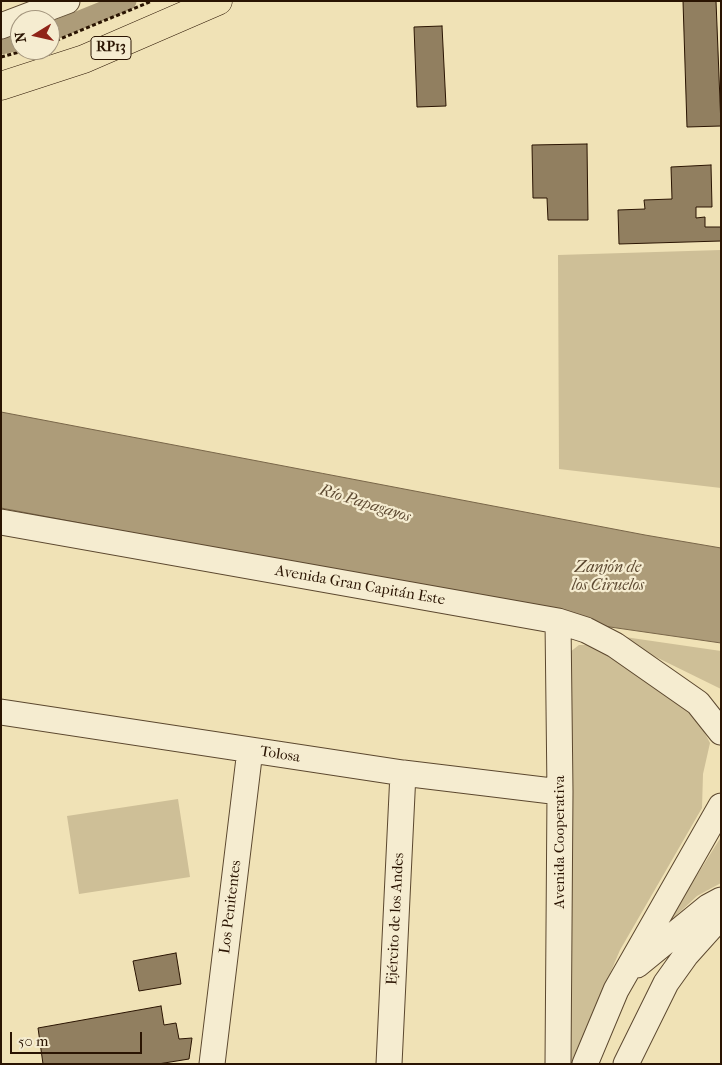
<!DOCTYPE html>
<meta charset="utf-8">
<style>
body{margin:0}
#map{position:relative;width:722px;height:1065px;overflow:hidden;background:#f0e2b6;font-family:"IM FELL French Canon",serif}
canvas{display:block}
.frame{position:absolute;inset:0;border:2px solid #2a1402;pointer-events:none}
.north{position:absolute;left:10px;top:10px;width:50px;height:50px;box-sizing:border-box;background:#f5ecd0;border:1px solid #a4967e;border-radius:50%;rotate:261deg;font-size:14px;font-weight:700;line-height:20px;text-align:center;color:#2a1402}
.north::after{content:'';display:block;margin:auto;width:18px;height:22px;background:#8f2418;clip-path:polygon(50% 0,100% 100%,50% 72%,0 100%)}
.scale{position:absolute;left:10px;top:1032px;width:132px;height:22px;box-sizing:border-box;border:2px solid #2a1402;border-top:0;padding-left:6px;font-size:15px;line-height:18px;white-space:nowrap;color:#2a1402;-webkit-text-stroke:4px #f5ecd0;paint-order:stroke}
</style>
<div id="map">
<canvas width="722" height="1065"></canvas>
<div class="frame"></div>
<div class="north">N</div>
<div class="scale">50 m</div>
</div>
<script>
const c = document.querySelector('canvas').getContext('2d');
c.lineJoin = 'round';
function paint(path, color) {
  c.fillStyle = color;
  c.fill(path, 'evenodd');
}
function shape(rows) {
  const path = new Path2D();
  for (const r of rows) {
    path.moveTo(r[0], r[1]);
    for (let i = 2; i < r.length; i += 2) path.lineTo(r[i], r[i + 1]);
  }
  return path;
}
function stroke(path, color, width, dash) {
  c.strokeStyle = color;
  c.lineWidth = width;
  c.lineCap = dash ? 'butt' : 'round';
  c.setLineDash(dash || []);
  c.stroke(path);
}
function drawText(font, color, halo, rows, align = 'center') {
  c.font = font + ' "IM FELL French Canon",serif';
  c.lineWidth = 4.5;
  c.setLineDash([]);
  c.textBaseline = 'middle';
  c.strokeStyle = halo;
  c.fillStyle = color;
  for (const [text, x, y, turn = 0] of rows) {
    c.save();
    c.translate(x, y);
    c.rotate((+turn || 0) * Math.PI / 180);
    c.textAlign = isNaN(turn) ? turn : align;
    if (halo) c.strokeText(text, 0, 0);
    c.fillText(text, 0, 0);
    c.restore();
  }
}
const green = shape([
 [721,250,721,488,559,469,558,255],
 [611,635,721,651,721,689],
 [579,645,591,645,692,708,710,743,703,774,702,808,620,950,572,1064,571,1064,570,652],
 [178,799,190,877,79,894,67,816],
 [721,837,721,883,697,896,665,926]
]);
const water = shape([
 [1,412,645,535,721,548,721,643,610,627,196,545,1,508,1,412]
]);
const canal = shape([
 [50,32,127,1],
 [1,45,20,41]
]);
const building = shape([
 [683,1,716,1,721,126,687,127,683,1],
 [442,26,446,106,417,107,414,27,442,26],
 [587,144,588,220,548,220,547,198,533,198,532,145,587,144],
 [711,165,712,207,696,207,696,218,705,217,705,227,721,227,721,241,619,244,618,210,645,209,644,200,672,199,671,167,711,165],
 [176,953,181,984,139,991,133,961,176,953],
 [161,1006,164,1025,176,1023,179,1039,192,1038,189,1059,158,1064,43,1064,38,1028,161,1006]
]);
const path = shape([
 [50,43,152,1],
 [1,57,27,50]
]);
const minor = shape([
 [1,26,67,1],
 [1,522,558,621,586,630,615,645,698,703,721,732],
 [558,621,560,792,558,1064],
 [1,712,403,773,560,792],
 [637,965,708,907,721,900],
 [212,1064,250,750],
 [389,1064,403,773],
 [585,1064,616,990,721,806],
 [626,1064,666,983,686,955,721,916]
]);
const major = shape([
 [1,86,84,59,218,1]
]);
const shields = [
 [111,48,40]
];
const shieldNames = [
 ["RP13",111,48]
];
const streetNames = [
 ["Avenida Gran Capitán Este",360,586,10],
 ["Tolosa",280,755,9],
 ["Avenida Cooperativa",560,842,-90],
 ["Los Penitentes",231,907,-83],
 ["Ejército de los Andes",396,919,-87]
];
const waterNames = [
 ["Río Papagayos",365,504,17],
 ["Zanjón de",608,568],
 ["los Ciruelos",608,586]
];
paint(green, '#cebf97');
paint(water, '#ad9c79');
stroke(water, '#796649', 1);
stroke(canal, '#ad9c79', 19);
paint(building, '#917f60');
stroke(building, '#2a1402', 1);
stroke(minor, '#5c482f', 27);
stroke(major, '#2a1402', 29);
stroke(path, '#2a1402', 3, [4, 2.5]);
stroke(minor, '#f5ecd0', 25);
stroke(major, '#f0e2b6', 28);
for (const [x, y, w] of shields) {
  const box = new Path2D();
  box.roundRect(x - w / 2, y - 11.5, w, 23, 4);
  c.fillStyle = '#f5ecd0';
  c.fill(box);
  stroke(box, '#2a1402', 1);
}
drawText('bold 14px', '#2a1402', null, shieldNames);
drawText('15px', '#2a1402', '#f5ecd0', streetNames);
drawText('italic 16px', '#5e4a32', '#f5ecd0', waterNames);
</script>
